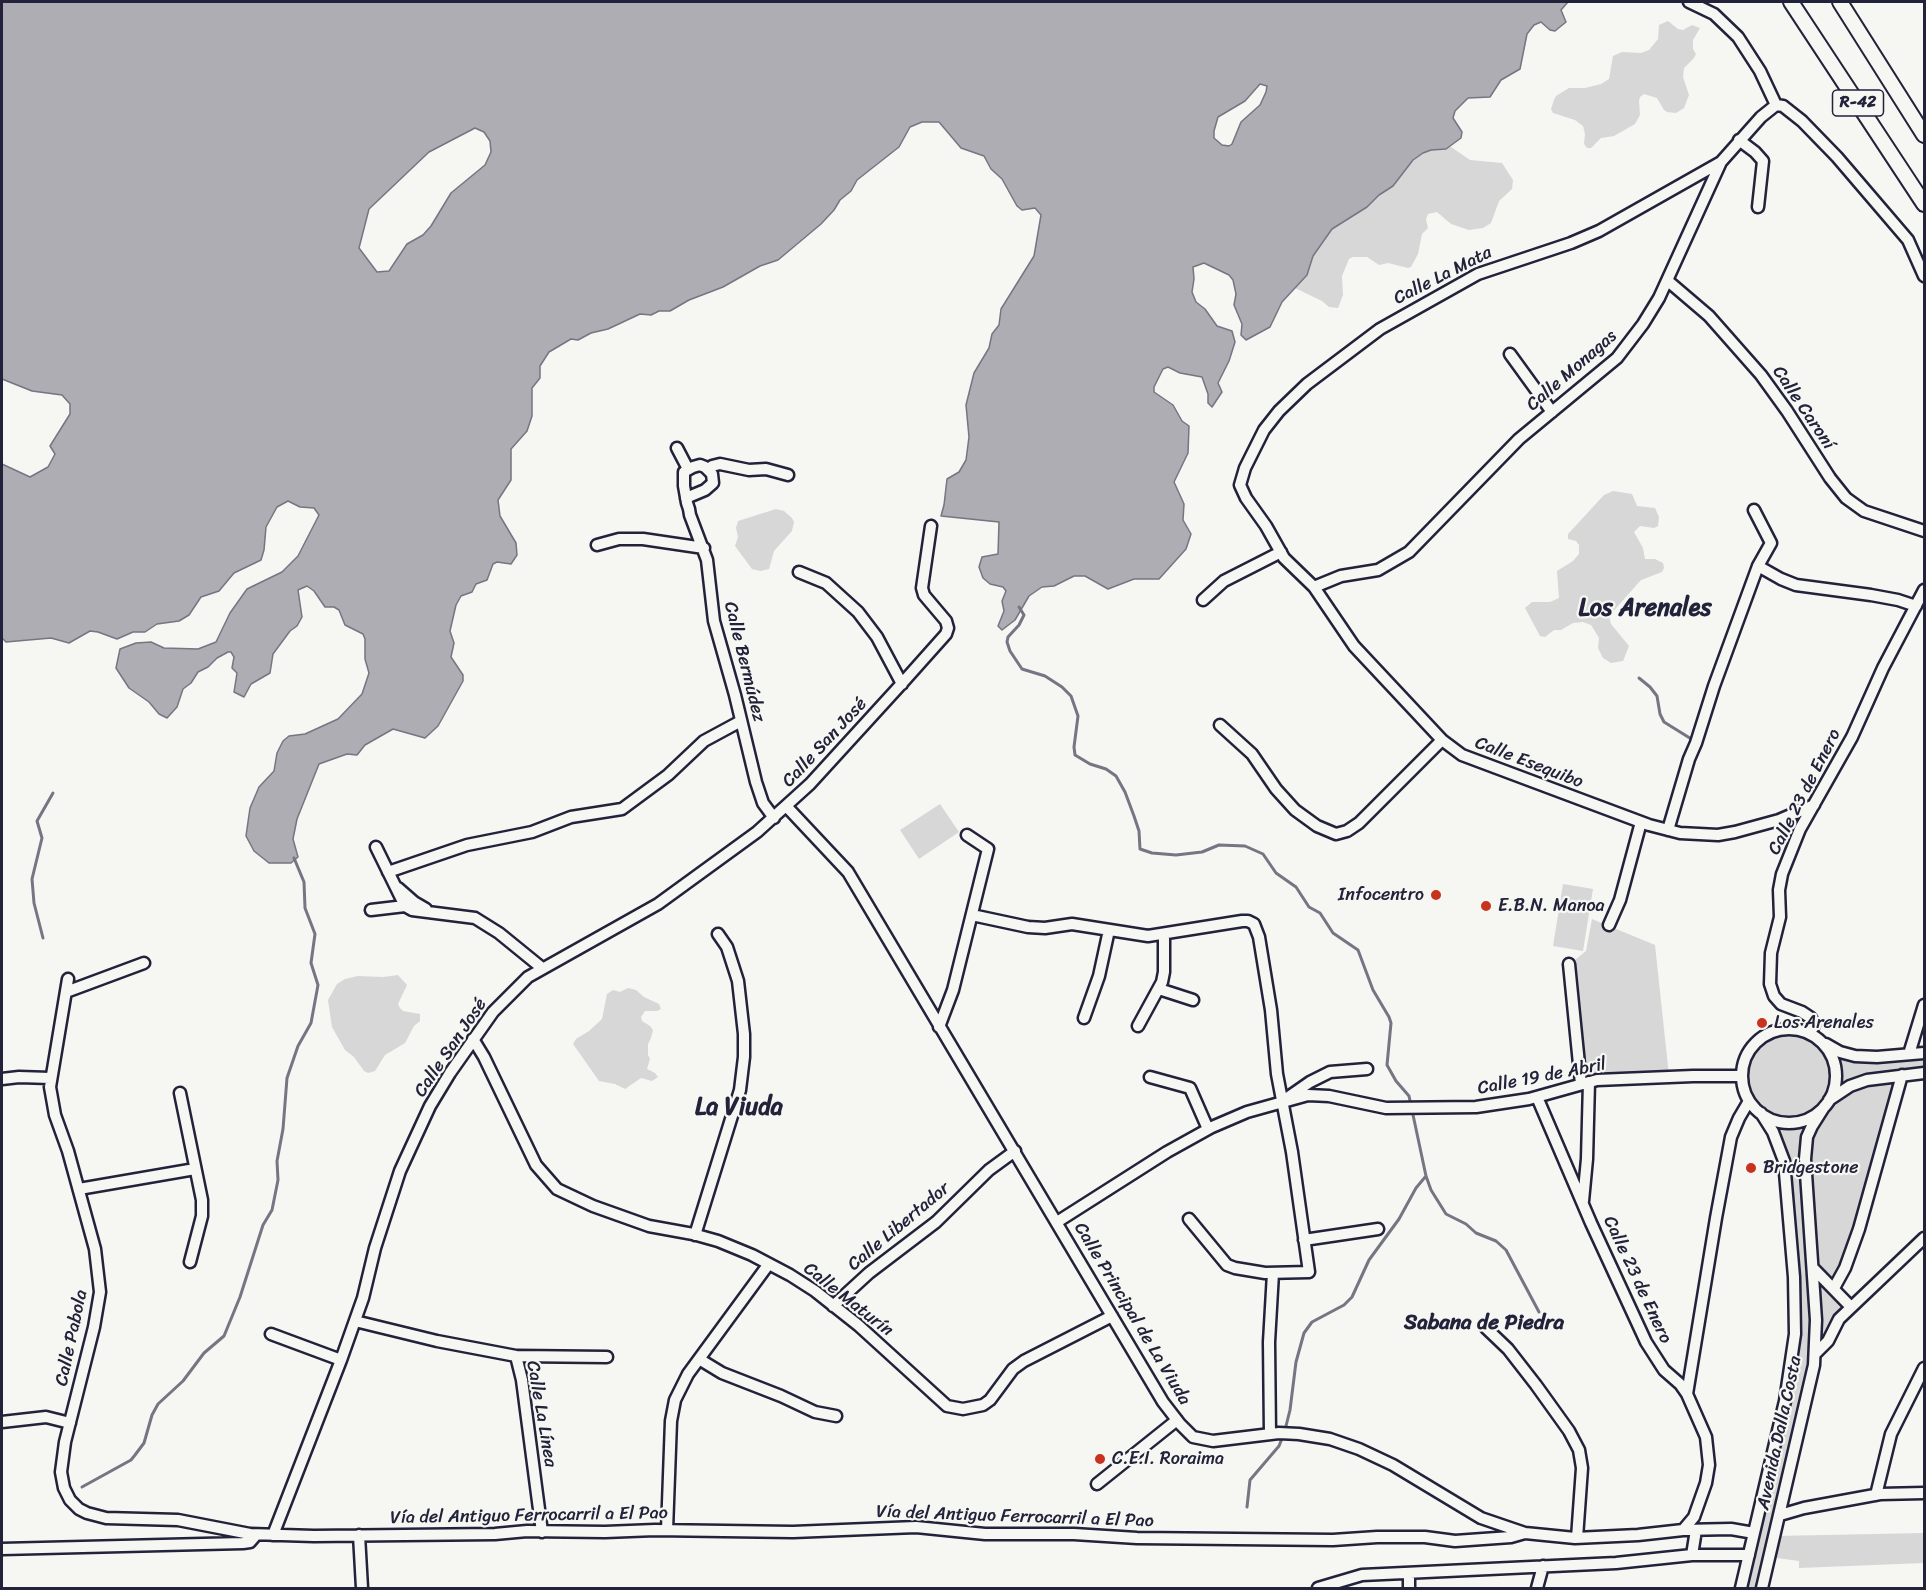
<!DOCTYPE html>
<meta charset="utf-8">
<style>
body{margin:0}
#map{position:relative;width:1926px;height:1590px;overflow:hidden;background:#f6f6f2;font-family:Sriracha,sans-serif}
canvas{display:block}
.frame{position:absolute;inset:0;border:3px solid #22223b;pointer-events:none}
</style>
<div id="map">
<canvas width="1926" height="1590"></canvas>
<div class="frame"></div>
</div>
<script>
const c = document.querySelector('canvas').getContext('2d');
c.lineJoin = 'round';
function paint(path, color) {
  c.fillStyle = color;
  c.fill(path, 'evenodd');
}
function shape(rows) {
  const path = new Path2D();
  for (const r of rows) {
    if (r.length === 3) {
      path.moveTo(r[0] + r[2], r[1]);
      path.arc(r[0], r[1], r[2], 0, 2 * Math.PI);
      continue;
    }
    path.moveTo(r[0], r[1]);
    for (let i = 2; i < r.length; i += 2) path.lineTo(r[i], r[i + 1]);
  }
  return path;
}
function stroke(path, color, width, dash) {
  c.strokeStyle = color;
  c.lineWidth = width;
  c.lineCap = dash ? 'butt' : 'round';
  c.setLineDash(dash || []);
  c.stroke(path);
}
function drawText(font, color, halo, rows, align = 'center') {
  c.font = font + ' Sriracha,sans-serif';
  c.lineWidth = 4.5;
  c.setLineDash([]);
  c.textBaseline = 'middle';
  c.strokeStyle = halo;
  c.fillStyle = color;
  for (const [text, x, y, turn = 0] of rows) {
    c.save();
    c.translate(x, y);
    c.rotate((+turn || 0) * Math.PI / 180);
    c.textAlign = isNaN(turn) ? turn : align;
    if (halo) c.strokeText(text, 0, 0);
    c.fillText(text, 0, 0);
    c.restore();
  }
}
const green = shape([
 [1668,21,1678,29,1683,30,1692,25,1700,28,1693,40,1693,49,1696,54,1694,58,1684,68,1683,77,1689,95,1684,108,1676,113,1667,112,1664,110,1657,98,1644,94,1640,97,1639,101,1640,115,1635,124,1614,136,1601,138,1591,148,1587,148,1584,144,1585,134,1583,126,1575,120,1553,113,1551,109,1554,100,1556,96,1569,88,1585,88,1601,84,1609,79,1613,56,1622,52,1641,53,1649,50,1658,39,1659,25],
 [1451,147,1470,160,1502,163,1513,180,1512,189,1499,201,1491,223,1483,228,1469,230,1451,224,1437,212,1428,214,1426,219,1428,228,1422,234,1418,254,1411,267,1408,268,1388,263,1379,265,1367,257,1353,257,1349,259,1342,276,1343,295,1338,308,1329,307,1322,301,1295,288,1307,275,1313,256,1332,229,1367,207,1379,195,1393,186,1413,160,1423,153,1431,150],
 [1613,491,1632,494,1637,506,1655,508,1659,517,1658,526,1654,528,1640,526,1634,532,1643,548,1645,559,1655,559,1663,563,1664,568,1662,572,1641,580,1609,616,1611,624,1629,646,1623,661,1611,663,1603,658,1598,648,1599,638,1591,625,1583,622,1573,623,1561,630,1554,630,1545,637,1540,636,1525,608,1532,602,1550,602,1559,598,1557,571,1573,561,1579,554,1579,545,1576,541,1568,539,1568,534,1604,495],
 [776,509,784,511,792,518,794,522,792,531,774,551,769,569,760,571,752,569,735,546,738,537,736,528,738,521],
 [940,804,959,832,919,859,900,830],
 [1563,884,1593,889,1583,951,1553,946],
 [1592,919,1655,945,1669,1076,1581,1083,1570,964,1586,951],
 [398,975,407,985,398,1004,400,1008,403,1011,420,1014,420,1021,414,1026,405,1043,385,1055,375,1071,368,1073,364,1071,354,1057,345,1050,332,1027,328,1000,337,984,345,979,358,976,383,977],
 [628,988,636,990,644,997,659,1004,661,1009,657,1011,645,1011,641,1017,642,1021,650,1026,653,1030,651,1038,648,1044,648,1055,650,1059,647,1069,655,1073,658,1077,652,1081,641,1078,625,1089,615,1084,599,1081,573,1044,576,1039,589,1031,602,1019,607,994,613,990,620,992],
 [1785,1030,1794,1030,1810,1034,1840,1052,1924,1053,1924,1073,1901,1075,1868,1195,1834,1288,1851,1307,1820,1351,1775,1536,1924,1533,1924,1563,1799,1568,1799,1561,1770,1557,1762,1588,1741,1588,1793,1355,1786,1180,1761,1113,1754,1107,1745,1093,1742,1076,1746,1059,1755,1045,1768,1034]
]);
const water = shape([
 [2,2,1568,2,1561,10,1566,22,1555,31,1550,30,1541,22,1534,25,1527,34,1520,69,1501,80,1490,97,1468,98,1455,111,1453,118,1462,132,1461,138,1446,149,1431,150,1423,153,1413,160,1393,186,1379,195,1367,207,1332,229,1313,256,1307,275,1282,302,1270,327,1246,340,1241,335,1242,324,1234,305,1236,294,1233,280,1229,275,1204,263,1193,267,1194,279,1192,292,1196,302,1205,309,1217,326,1232,331,1235,342,1229,361,1218,383,1222,392,1212,407,1208,403,1208,394,1202,377,1180,373,1168,367,1163,369,1154,387,1154,392,1173,405,1182,421,1189,426,1188,453,1174,482,1184,504,1183,520,1191,534,1186,549,1159,579,1134,579,1108,589,1085,576,1074,576,1054,586,1042,587,1029,596,1015,620,1002,630,998,626,1004,611,1002,601,1006,591,1003,587,990,584,983,578,979,567,982,557,998,554,999,522,941,516,944,505,947,479,959,472,966,460,969,437,966,405,974,373,989,348,992,334,999,325,1001,309,1034,256,1041,215,1035,208,1022,210,1017,206,1002,179,991,169,984,156,961,148,939,122,922,122,910,127,899,147,857,180,851,191,840,200,834,210,821,224,778,260,760,266,723,287,689,300,670,311,659,311,651,315,640,314,608,329,591,333,578,340,571,339,549,352,540,366,540,378,532,388,532,416,527,431,511,449,511,480,498,500,500,516,516,543,517,555,511,564,497,562,493,564,487,580,476,584,472,592,461,596,456,605,450,631,454,643,451,657,463,675,463,681,438,726,425,738,393,729,365,745,357,755,347,754,319,764,297,819,293,839,298,857,291,863,269,863,254,851,246,836,250,808,259,787,274,771,277,753,283,741,289,736,305,734,338,719,362,694,369,673,365,659,365,639,363,634,345,625,339,610,334,607,325,607,314,591,307,586,298,590,302,617,297,626,290,631,273,654,270,673,251,684,244,697,234,692,237,673,232,668,234,657,231,652,228,652,217,658,208,667,198,672,191,683,183,689,177,707,167,718,159,714,149,702,129,688,116,668,120,649,136,643,151,642,164,648,198,649,216,642,230,613,247,589,282,572,298,556,319,515,314,508,300,507,288,501,277,507,266,527,264,550,261,560,234,573,219,591,201,597,189,615,179,621,157,624,145,632,133,632,117,639,98,632,90,631,69,643,51,638,6,642,2,638,2,464,30,477,48,467,55,454,50,446,70,414,70,404,62,395,32,391,2,379,2,2],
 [1260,84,1267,86,1266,92,1260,105,1241,122,1232,144,1229,146,1222,145,1214,138,1214,131,1218,117,1245,101,1260,84],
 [475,128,484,132,490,141,491,152,485,165,451,193,431,226,423,235,407,244,389,271,377,272,359,248,369,209,429,152,475,128]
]);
const stream = shape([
 [1019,607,1024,615,1019,625,1008,637,1007,642,1010,651,1022,669,1045,676,1062,687,1071,696,1078,716,1074,747,1075,755,1090,764,1106,769,1116,776,1125,792,1134,816,1139,831,1140,849,1152,853,1176,855,1202,852,1219,845,1245,846,1263,854,1276,873,1296,887,1309,907,1320,913,1333,933,1358,950,1373,990,1389,1017,1391,1023,1387,1065,1396,1081,1409,1096,1426,1176,1431,1190,1446,1214,1466,1224,1476,1233,1496,1241,1506,1250,1539,1312],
 [1639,678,1650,687,1657,696,1660,714,1664,722,1693,740],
 [43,938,34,903,32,879,42,838,37,821,53,793],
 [1285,1430,1290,1410,1296,1362,1304,1333,1312,1322,1344,1305,1352,1297,1369,1260,1399,1219,1416,1188,1426,1176],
 [82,1487,131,1460,135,1455,144,1443,152,1415,158,1404,183,1381,204,1353,224,1336,240,1297,263,1225,272,1210,278,1180,277,1161,283,1129,287,1078,298,1046,311,1023,318,985,311,963,315,934,305,908,304,882,294,858],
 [1247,1507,1250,1480,1279,1446,1283,1436]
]);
const minor = shape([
 [1689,2,1714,14,1738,37,1760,71,1776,105],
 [1776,105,1783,106,1802,121,1837,157,1908,240,1924,276],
 [1739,140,1755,152,1763,161,1758,207],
 [1721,162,1599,231,1571,243,1478,274,1380,329,1307,384,1279,411,1264,430,1245,468,1240,485,1246,498,1266,526,1284,558,1314,587,1354,646,1442,740,1462,755,1649,825,1680,833,1718,835,1735,832,1779,820,1814,805],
 [1668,281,1709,316,1761,375,1787,411,1830,478,1846,498,1864,511,1924,531],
 [1510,354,1552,412],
 [677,448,688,469],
 [709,470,712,466,720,464,749,470,766,469,788,475],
 [686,498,705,490,713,483,712,474,705,467,700,465,693,467,684,472,684,486,687,503,689,509,690,515,707,560,714,621,735,695,756,782,763,803,774,818],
 [597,545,619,539,643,539,704,548],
 [1758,566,1781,579,1796,585,1871,595,1898,600,1916,606],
 [799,572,826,583,858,612,877,637,902,684],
 [1314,587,1341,576,1378,570,1409,552,1519,439,1617,358,1643,324,1659,298,1721,162,1761,117,1776,105],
 [1203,600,1224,581,1281,552],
 [1220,725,1252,754,1276,789,1295,810,1317,826,1336,834,1347,831,1359,823,1442,740],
 [787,807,848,872,1163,1402,1180,1424,1193,1437,1213,1441,1279,1433,1299,1434,1330,1439,1359,1449,1393,1465,1481,1518,1525,1533,1575,1538,1638,1535,1683,1530,1731,1529,1754,1533],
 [1668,830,1689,759,1696,743,1714,686,1758,566,1771,543,1754,510],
 [376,847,405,906,412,910,475,918,499,933,542,968],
 [388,872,467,845,532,832,571,817,622,809,668,775,704,741,741,721],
 [398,888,414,902,426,909],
 [371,910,405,906],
 [972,915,1028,927,1045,928,1072,924,1148,936,1242,921,1248,921,1254,924,1259,937,1271,1010,1277,1074,1292,1152,1309,1272,1265,1273,1235,1268,1227,1265,1189,1219],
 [1609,925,1620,900,1641,822],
 [1569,964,1581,1084],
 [68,979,50,1087,55,1115,68,1151,95,1249,100,1292,94,1327,65,1442,61,1472,64,1488,70,1500,79,1509,87,1513,106,1518,178,1520,250,1534,314,1536,495,1534,527,1531,605,1532,655,1530,793,1532,916,1527,985,1534,1074,1534,1137,1538,1333,1540,1377,1537,1425,1537,1455,1541,1511,1537,1525,1533],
 [1159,989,1193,1000],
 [66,992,144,963],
 [1084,1018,1099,976,1109,930],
 [1138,1026,1162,982,1164,972,1164,934],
 [939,1027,953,990,988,849,967,835],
 [1789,1076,47],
 [1810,1034,1814,1025,1811,1018,1802,1012,1781,1004,1774,996,1770,984,1771,953,1780,917,1779,890,1782,874,1800,829,1852,737,1883,668,1924,590],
 [473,1039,484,1057,536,1165,557,1189,593,1206,649,1226,693,1234,718,1241,752,1255,790,1275,815,1291,858,1325,947,1406,963,1409,983,1405,990,1400,1013,1369,1024,1361,1112,1316],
 [1826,1044,1840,1052,1855,1056,1877,1057,1924,1053],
 [1909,1054,1924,1005],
 [1150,1077,1190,1088,1208,1129],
 [2,1079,19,1077,50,1078],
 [180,1093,202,1200,202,1216,190,1262],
 [1537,1097,1591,1223,1646,1342,1664,1370,1680,1384,1687,1394,1706,1437,1709,1465,1706,1483,1694,1517,1683,1530],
 [1287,1098,1310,1082,1330,1072,1367,1069],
 [1829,1100,1850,1086,1867,1080,1924,1073],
 [79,1189,195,1169],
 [1583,1201,1587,1159,1589,1082],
 [1057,1222,1167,1152,1212,1127,1247,1112,1308,1095,1329,1096,1386,1108,1476,1107,1529,1099,1597,1080,1693,1076,1742,1076],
 [695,1235,740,1090,744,1057,744,1034,738,981,727,947,718,934],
 [1304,1240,1378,1229],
 [1813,1268,1851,1307],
 [1834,1288,1845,1268,1859,1229,1902,1075],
 [833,1306,869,1273,936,1222,989,1170,1015,1151],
 [355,1321,437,1341,516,1356,522,1380,542,1532],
 [1486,1328,1508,1349,1536,1385,1569,1431,1579,1450,1582,1468,1577,1538],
 [271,1334,341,1360],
 [1815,1354,1828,1341,1839,1319,1924,1238],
 [516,1356,607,1357],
 [699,1359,722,1373,781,1396,815,1412,836,1416],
 [1687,1394,1716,1218,1731,1137,1739,1118,1749,1101],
 [2,1422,46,1417,70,1423],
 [1270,1434,1269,1342,1273,1273],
 [1097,1484,1177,1420],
 [1876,1495,1891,1434,1924,1368],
 [1780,1515,1804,1508,1880,1494,1924,1493],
 [667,1530,671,1421,675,1400,688,1374,768,1265],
 [273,1535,341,1360,363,1298,375,1248,400,1171,430,1106,450,1073,493,1012,528,977,658,904,757,832,810,784,905,680,946,634,948,628,946,621,924,595,922,588,931,526],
 [359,1535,362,1588],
 [2,1549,243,1543,250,1542,256,1535],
 [1692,1555,1696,1530],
 [1409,1573,1409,1588],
 [1318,1588,1362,1575,1616,1563,1692,1555,1749,1555],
 [1537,1588,1543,1566],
 [1741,1588,1785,1401,1795,1334,1794,1277,1784,1161,1773,1132,1761,1113],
 [1762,1588,1814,1365,1816,1320,1805,1159,1807,1137,1812,1126,1824,1107]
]);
const major = shape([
 [1791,2,1924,204],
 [1840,2,1924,135]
]);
const markers = [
 [1436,895,6,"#c8321e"],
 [1486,906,6,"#c8321e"],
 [1762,1023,6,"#c8321e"],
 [1751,1168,6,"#c8321e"],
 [1100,1459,6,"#c8321e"]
];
const shields = [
 [1858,103,51]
];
const shieldNames = [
 ["R-42",1858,103]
];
const streetNames = [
 ["Calle La Mata",1443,276,-27],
 ["Calle Monagas",1572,371,-41],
 ["Calle Caroní",1803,408,56],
 ["Calle Bermúdez",744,662,76],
 ["Calle San José",825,743,-47],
 ["Calle Esequibo",1529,763,21],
 ["Calle 23 de Enero",1805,792,-63],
 ["Calle San José",451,1048,-56],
 ["Calle 19 de Abril",1542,1077,-11],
 ["Calle Libertador",899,1227,-40],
 ["Calle 23 de Enero",1637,1280,65],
 ["Calle Maturín",848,1300,38],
 ["Calle Principal de La Viuda",1132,1314,59],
 ["Calle Pabola",72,1338,-78],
 ["Calle La Línea",541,1414,80],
 ["Avenida Dalla Costa",1780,1433,-78],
 ["Vía del Antiguo Ferrocarril a El Pao",529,1516,-1],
 ["Vía del Antiguo Ferrocarril a El Pao",1015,1517,2]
];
const poiNames = [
 ["Infocentro",1424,895,"right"],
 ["E.B.N. Manoa",1498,906],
 ["Los Arenales",1774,1023],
 ["Bridgestone",1763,1168],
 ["C.E.I. Roraima",1112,1459]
];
const quarterNames = [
 ["Sabana de Piedra",1484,1324]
];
const districtNames = [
 ["Los Arenales",1645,609],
 ["La Viuda",739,1108]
];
paint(green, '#d7d7d7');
paint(water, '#adadb3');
stroke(water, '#757583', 1.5);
stroke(stream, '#757583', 3);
stroke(minor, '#22223b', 15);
stroke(major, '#22223b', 18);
stroke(minor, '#f6f6f2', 10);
stroke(major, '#f6f6f2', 14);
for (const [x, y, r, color] of markers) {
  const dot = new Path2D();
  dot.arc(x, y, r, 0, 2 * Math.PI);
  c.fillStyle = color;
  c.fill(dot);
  stroke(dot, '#f6f6f2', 2);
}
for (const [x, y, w] of shields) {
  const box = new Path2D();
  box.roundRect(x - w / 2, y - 13, w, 26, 4.5);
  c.fillStyle = '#f6f6f2';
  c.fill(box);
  stroke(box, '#22223b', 1.5);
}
drawText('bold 16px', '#22223b', null, shieldNames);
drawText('18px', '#22223b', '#f6f6f2', streetNames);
drawText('18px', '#22223b', '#f6f6f2', poiNames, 'left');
drawText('bold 21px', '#22223b', '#f6f6f2', quarterNames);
drawText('bold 24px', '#22223b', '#f6f6f2', districtNames);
</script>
